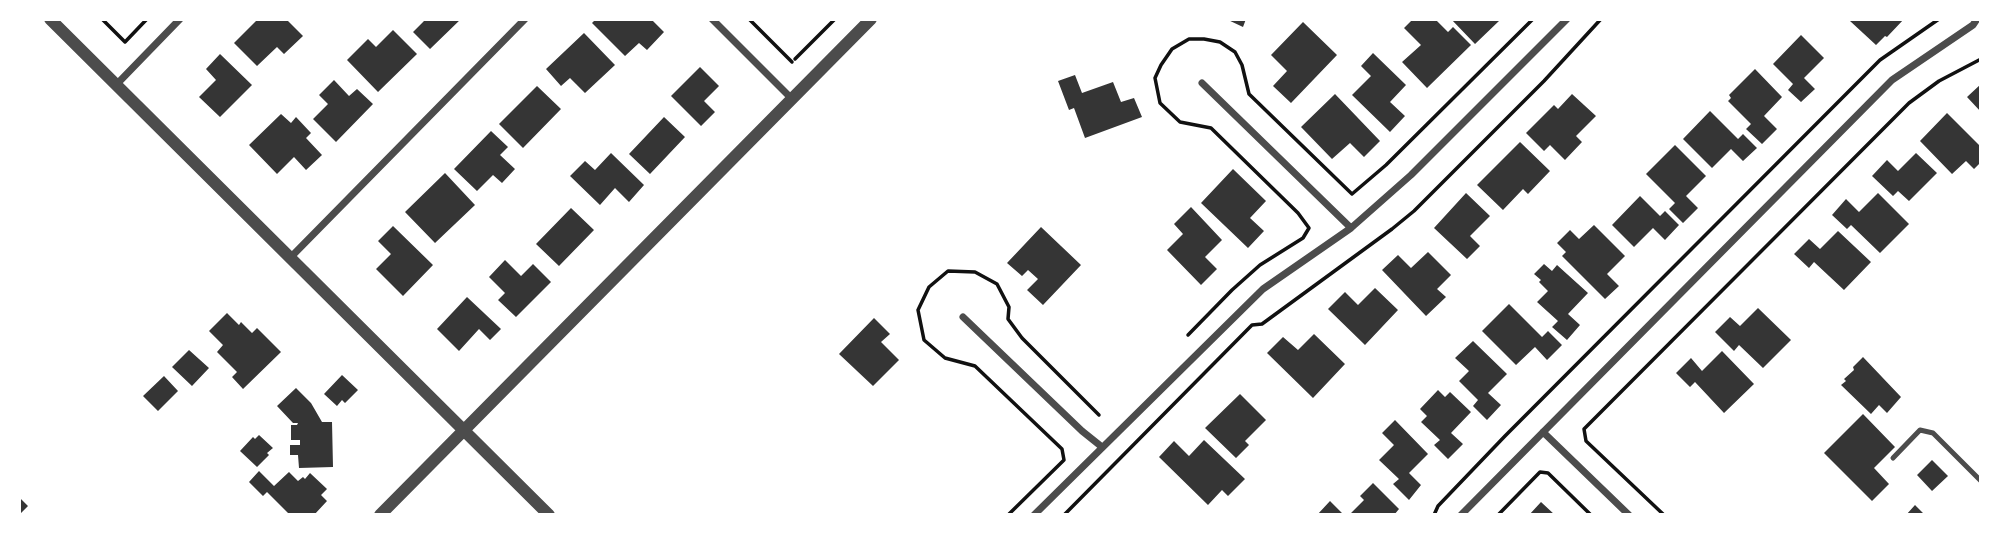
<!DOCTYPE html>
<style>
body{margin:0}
#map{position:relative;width:2000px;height:534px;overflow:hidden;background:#fff;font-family:Ubuntu,sans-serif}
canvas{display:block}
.frame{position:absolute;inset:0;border:21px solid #fff;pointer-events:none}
</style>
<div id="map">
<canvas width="2000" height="534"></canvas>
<div class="frame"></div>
</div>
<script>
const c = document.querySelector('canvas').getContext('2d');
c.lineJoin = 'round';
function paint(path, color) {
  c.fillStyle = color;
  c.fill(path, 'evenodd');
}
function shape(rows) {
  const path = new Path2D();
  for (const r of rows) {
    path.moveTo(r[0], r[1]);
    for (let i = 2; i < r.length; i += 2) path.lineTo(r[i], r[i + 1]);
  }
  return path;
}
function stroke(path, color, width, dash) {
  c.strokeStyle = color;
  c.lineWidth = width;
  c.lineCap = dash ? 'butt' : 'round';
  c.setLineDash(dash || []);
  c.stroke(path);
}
const building = shape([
 [258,19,286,19,303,36,284,54,277,47,257,66,234,43],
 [423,19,461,19,430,49,413,32,424,21],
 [596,19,651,19,664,32,647,50,639,43,625,56,592,23],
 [1226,19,1246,19,1243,27],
 [1413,19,1435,19,1448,32,1453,27,1471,45,1427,88,1402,62,1421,45,1404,28],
 [1451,19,1497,19,1499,21,1475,44],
 [1851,19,1904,19,1887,37,1885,36,1876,45,1850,21],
 [1303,22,1337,55,1291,103,1273,86,1287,71,1271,55],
 [393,30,417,54,378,92,347,60,368,39,376,47],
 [584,33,615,65,585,93,570,78,561,86,546,69],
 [1801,35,1824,58,1804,78,1815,89,1801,102,1788,90,1793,84,1773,64],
 [1373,53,1406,85,1390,102,1405,116,1390,132,1352,95,1371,76,1361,66],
 [220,54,252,85,220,117,199,97,216,80,206,69],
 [700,67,719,86,704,101,715,112,701,126,671,96],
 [1755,69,1782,97,1764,116,1777,129,1762,144,1746,129,1751,124,1728,101,1731,98,1729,95],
 [1075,75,1082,93,1113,82,1121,102,1134,98,1142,117,1085,138,1074,108,1069,110,1058,81],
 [334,80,349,96,357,89,373,104,336,142,313,119,328,104,319,95],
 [1981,84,1981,112,1967,97],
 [537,86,561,109,523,148,499,124],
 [1335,94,1380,141,1364,157,1350,143,1332,159,1301,127],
 [1572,94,1596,116,1576,136,1582,142,1565,160,1550,145,1544,151,1526,133,1554,105,1558,109],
 [1710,111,1738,139,1743,134,1757,148,1743,161,1731,149,1712,168,1683,139],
 [1947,113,1981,147,1981,162,1974,169,1966,161,1952,174,1920,141],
 [281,114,291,123,296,117,311,133,306,138,322,155,306,170,294,157,277,174,249,145],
 [664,117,685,137,650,174,629,154],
 [491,131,508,147,500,155,515,169,502,183,493,175,477,191,454,169],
 [1520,142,1550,171,1528,194,1523,189,1503,210,1477,185],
 [1675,145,1706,176,1686,196,1698,208,1683,223,1669,209,1675,203,1646,174],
 [611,153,644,185,629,202,615,188,600,205,570,176,585,161,595,170],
 [1916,153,1937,173,1909,201,1898,191,1893,196,1872,176,1887,160,1898,171],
 [1233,169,1266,201,1250,218,1264,231,1248,248,1201,203],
 [445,173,475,205,435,243,405,212],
 [1466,193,1490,216,1470,236,1480,246,1467,259,1434,228],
 [1878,193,1909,224,1880,253,1851,225,1847,229,1832,215,1846,199,1859,212],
 [1640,196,1660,216,1665,211,1679,225,1665,240,1653,228,1634,247,1612,225],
 [1191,207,1222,240,1205,257,1217,269,1201,285,1167,250,1183,234,1174,224],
 [571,208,594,230,559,266,536,244],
 [1594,225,1625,256,1607,274,1619,286,1605,299,1562,256,1566,252,1557,243,1570,230,1579,239],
 [393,226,433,265,403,296,376,269,391,254,378,241],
 [1041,227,1081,265,1043,305,1027,290,1038,279,1028,270,1022,276,1007,263],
 [1838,231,1871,262,1844,290,1814,262,1809,268,1794,254,1809,239,1820,249],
 [1428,252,1451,275,1437,289,1446,297,1426,316,1382,270,1398,255,1411,268],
 [505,260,521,276,533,264,551,282,516,317,498,300,505,293,489,277],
 [1544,264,1552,271,1557,265,1588,293,1568,314,1580,325,1567,340,1552,327,1558,321,1537,302,1548,291,1539,282,1541,280,1534,274],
 [1375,288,1398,310,1365,345,1328,309,1345,292,1358,305],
 [467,297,501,329,490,340,479,329,459,351,437,329],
 [1509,304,1542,337,1548,331,1562,345,1547,360,1535,347,1516,365,1482,331],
 [1758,308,1791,340,1763,368,1739,345,1734,351,1715,332,1730,317,1740,326],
 [227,313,239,325,241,322,252,333,257,328,281,352,243,389,232,377,237,372,217,352,223,345,209,331],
 [874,318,890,334,881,342,899,360,873,386,839,354],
 [1314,334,1345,364,1313,398,1267,353,1283,337,1298,350],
 [1473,341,1507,374,1488,393,1501,405,1487,420,1473,406,1478,400,1459,381,1469,371,1455,358],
 [189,350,209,368,192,386,172,367],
 [1722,351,1754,384,1724,413,1695,382,1690,387,1676,373,1691,358,1702,371],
 [1863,357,1901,397,1887,413,1879,405,1871,414,1841,385,1846,381,1844,379,1854,370,1853,367],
 [342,375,358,390,345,403,342,400,337,406,324,394],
 [164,376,178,391,158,411,143,396],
 [296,388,311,403,322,422,332,422,333,467,299,468,298,455,290,455,290,445,300,445,300,440,291,440,291,425,297,425,298,423,293,423,277,406],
 [1438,390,1445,397,1450,392,1471,412,1451,433,1463,444,1448,459,1434,445,1440,440,1421,422,1427,416,1420,409],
 [1240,394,1266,420,1245,441,1249,445,1236,458,1205,428],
 [1863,414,1895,447,1874,468,1889,484,1872,501,1824,453],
 [1395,420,1428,454,1409,473,1421,485,1409,500,1393,484,1399,479,1379,460,1394,445,1382,433],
 [259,435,273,448,267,453,269,455,257,467,240,451,253,437,255,439],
 [1204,440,1245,479,1228,496,1222,490,1208,505,1159,457,1174,441,1189,456],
 [1932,460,1948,476,1932,491,1917,475],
 [259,471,274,486,289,472,298,481,303,477,305,479,310,473,327,489,321,495,327,501,314,515,290,515,267,492,263,496,249,482],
 [1373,483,1399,509,1394,515,1349,515,1364,500,1360,496],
 [19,497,28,506,19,515],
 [1330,501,1344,515,1317,515],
 [1541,502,1555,515,1529,515],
 [1915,505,1925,515,1906,515]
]);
const path = shape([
 [102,19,125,42,147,19],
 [749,19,792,62],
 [795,59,835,19],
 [1188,335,1232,290,1260,265,1303,238,1309,228,1298,213,1211,128,1180,122,1160,103,1155,78,1161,65,1172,49,1189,39,1204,39,1220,42,1235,52,1242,65,1249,94,1352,194,1386,165,1533,19],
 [1008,515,1064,460,1062,449,975,366,945,358,924,340,918,310,929,287,948,271,975,272,997,284,1009,307,1008,319,1022,338,1099,415],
 [1064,515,1252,325,1262,324,1392,229,1414,211,1544,81,1601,19],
 [1434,515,1438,506,1505,436,1880,60,1939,19],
 [1498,515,1540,472,1548,473,1591,515],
 [1664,515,1586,441,1584,429,1909,103,1939,81,1981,59]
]);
const service = shape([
 [1893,458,1920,430,1933,433,1981,481]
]);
const minor = shape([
 [712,19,792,99],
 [1202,83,1351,228],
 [116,85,180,19],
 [290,258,525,19],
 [963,317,1082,431,1102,447],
 [1543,432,1629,515],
 [1034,515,1263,289,1351,228,1411,175,1567,19],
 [1461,515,1892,80,1973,25,1977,19]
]);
const tertiary = shape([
 [50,19,549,515],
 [380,515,871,19]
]);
paint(building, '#353535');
stroke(path, '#111', 3.5);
stroke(service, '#4c4c4c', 5);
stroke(minor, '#4c4c4c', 7);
stroke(tertiary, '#4c4c4c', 12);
</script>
